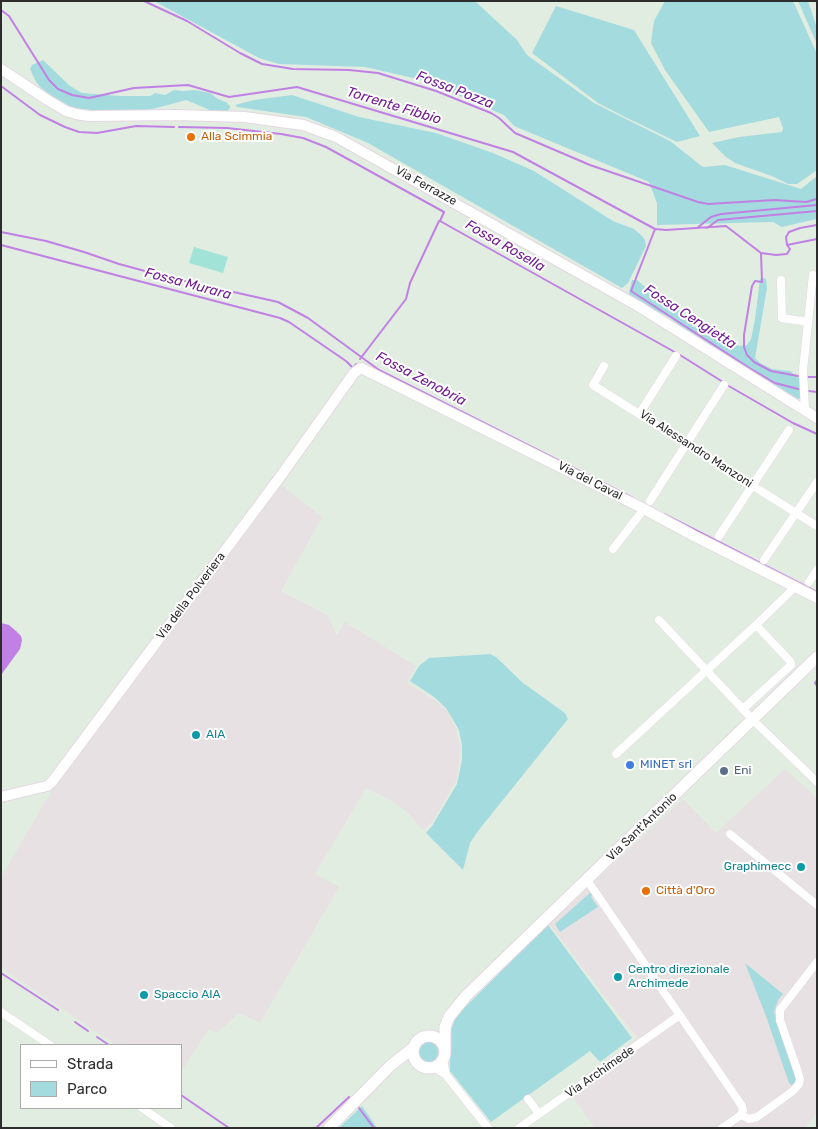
<!DOCTYPE html>
<meta charset="utf-8">
<style>
body{margin:0}
#map{position:relative;width:818px;height:1129px;overflow:hidden;background:#e2ede1;font-family:Rubik,sans-serif}
canvas{display:block}
.frame{position:absolute;inset:0;border:2px solid #2d2d2d;pointer-events:none}
.legend{position:absolute;left:20px;top:1044px;width:162px;height:65px;box-sizing:border-box;background:#fff;border:1px solid #ababab;margin:0;padding:6px 9px;list-style:none;font-size:15px;color:#2d2d2d}
.legend li{display:flex;align-items:center;gap:10px;height:25px}
.legend b{width:25px;border:1px solid #ababab}
</style>
<div id="map">
<canvas width="818" height="1129"></canvas>
<div class="frame"></div>
<ul class="legend">
<li><b style="height:6px;background:#fff"></b>Strada</li>
<li><b style="height:14px;background:#a4dbde"></b>Parco</li>
</ul>
</div>
<script>
const c = document.querySelector('canvas').getContext('2d');
c.lineJoin = 'round';
function paint(path, color) {
  c.fillStyle = color;
  c.fill(path, 'evenodd');
}
function shape(rows) {
  const path = new Path2D();
  for (const r of rows) {
    if (r.length === 3) {
      path.moveTo(r[0] + r[2], r[1]);
      path.arc(r[0], r[1], r[2], 0, 2 * Math.PI);
      continue;
    }
    path.moveTo(r[0], r[1]);
    for (let i = 2; i < r.length; i += 2) path.lineTo(r[i], r[i + 1]);
  }
  return path;
}
function stroke(path, color, width, dash) {
  c.strokeStyle = color;
  c.lineWidth = width;
  c.lineCap = dash ? 'butt' : 'round';
  c.setLineDash(dash || []);
  c.stroke(path);
}
function drawText(font, color, halo, rows, align = 'center') {
  c.font = font + ' Rubik,sans-serif';
  c.lineWidth = 4;
  c.setLineDash([]);
  c.textBaseline = 'middle';
  c.strokeStyle = halo;
  c.fillStyle = color;
  for (const [text, x, y, turn = 0] of rows) {
    c.save();
    c.translate(x, y);
    c.rotate((+turn || 0) * Math.PI / 180);
    c.textAlign = isNaN(turn) ? turn : align;
    if (halo) c.strokeText(text, 0, 0);
    c.fillText(text, 0, 0);
    c.restore();
  }
}
const industrial = shape([
 [280,484,322,517,281,591,327,615,337,635,345,622,416,666,407,683,436,701,447,711,455,727,461,748,457,779,446,799,432,822,423,831,407,812,392,801,366,788,315,874,339,887,260,1023,239,1013,217,1033,208,1030,181,1072,181,1045,116,1045,1,968,1,877,54,787],
 [785,769,817,798,817,1113,805,1128,595,1128,568,1090,637,1038,549,924,683,799,716,833]
]);
const green = shape([
 [154,1,475,1,517,40,527,55,594,103,670,141,703,167,725,165,801,189,817,176,817,219,782,227,773,222,657,225,657,203,649,182,514,126,504,115,422,80,365,67,279,64,259,58],
 [665,1,793,1,817,54,817,170,797,184,788,184,774,177,735,163,726,157,712,143,739,137,782,132,783,128,779,117,709,132,665,70,651,43,654,21],
 [798,1,808,1,817,28,817,44],
 [556,6,634,30,700,136,677,142,623,116,598,103,532,53],
 [43,60,70,86,82,93,120,96,150,96,155,93,165,95,174,90,183,91,195,90,210,93,218,99,226,102,230,106,230,108,225,114,212,111,186,100,149,110,103,111,70,108,59,102,40,87,35,80,30,69,32,65],
 [292,95,359,117,436,133,493,153,534,171,613,221,634,229,642,236,645,240,646,246,628,283,622,288,368,143,306,117,237,107,235,105,254,100],
 [764,278,766,279,767,288,755,358,760,363,772,369,790,371,799,378,802,385,803,394,801,398,797,399,781,390,755,375,682,328,670,318,631,297,629,293,632,280,637,280,657,297,718,334,729,343,739,346,747,345,751,339,755,320,760,279],
 [490,654,496,657,523,683,565,713,568,719,478,831,470,843,463,870,426,833,432,826,457,784,462,760,462,745,459,730,446,708,434,697,410,681,419,666,429,658],
 [591,892,593,894,591,897,598,907,560,932,555,924],
 [548,925,632,1038,600,1062,590,1051,491,1122,450,1071,450,1033,456,1016],
 [745,963,783,994,778,1000,774,1012,796,1078,794,1087,789,1083,766,1016],
 [427,1052,11],
 [362,1106,377,1128,339,1128]
]);
const pitch = shape([
 [194,247,228,257,223,273,189,263]
]);
const water = shape([
 [1,623,9,625,16,631,21,636,22,640,20,649,1,675]
]);
const stream = shape([
 [144,1,187,21,240,53,262,64,293,69,349,70,378,73,436,91,491,113,499,118,515,133,590,165,698,202,708,204,774,200,806,202,817,199],
 [1,10,9,16,49,80,58,89,72,95,89,98,134,88,188,85,229,97,297,87,513,152,655,229,666,230,726,226,761,253,776,255,787,254,790,249,787,245,817,239],
 [1,86,40,115,65,127,79,132,97,133,136,126,174,127],
 [179,127,227,128,281,134,303,138,326,147,444,212,440,221,680,355,723,382],
 [697,228,711,217,721,214,817,205],
 [707,228,718,220,817,211],
 [655,229,631,291,751,369,775,383,798,389],
 [1,232,46,241,84,252,119,264,167,277,278,302,308,318,379,370,633,498],
 [1,245,280,318,289,322,346,361,353,368,356,364],
 [787,245,786,237,789,232,800,228,817,225],
 [761,253,762,282,755,281,752,286,744,335,744,347,747,355,754,362,771,371,798,376],
 [360,359,406,299,410,283,439,221],
 [805,377,817,377],
 [727,385,793,423,817,434],
 [809,391,817,392],
 [664,514,817,592],
 [817,680,815,683,817,686],
 [1,973,58,1010],
 [75,1022,88,1031],
 [97,1037,109,1045],
 [181,1095,229,1128],
 [359,1108,374,1128],
 [316,1128,349,1097]
]);
const minor = shape([
 [781,280,782,318,808,322],
 [604,366,593,385,817,526],
 [805,410,803,370,813,275],
 [640,413,676,356],
 [650,501,724,385],
 [719,536,789,430],
 [613,549,644,509],
 [764,560,817,482],
 [809,582,817,570],
 [659,620,753,720,817,782],
 [743,709,791,665,790,661,756,625],
 [616,754,756,625,795,587],
 [730,834,817,905],
 [587,880,742,1106,743,1110,741,1115,722,1128],
 [1,1012,50,1045],
 [443,1060,446,1075],
 [432,1068,437,1069,446,1075,488,1128],
 [528,1099,539,1114],
 [142,1108,171,1128],
 [741,1115,749,1119,757,1117,793,1091,799,1084,800,1079,798,1072,780,1020,780,1010,817,962],
 [519,1128,680,1015]
]);
const tertiary = shape([
 [1,69,46,99,66,111,76,114,89,116,177,115,244,117,303,125,336,137,638,306,817,418],
 [1,797,47,786,52,782,280,477,354,373,361,368,644,509,694,536,817,598]
]);
const secondary = shape([
 [429,1052,16],
 [445,1049,445,1027,449,1017,466,996,817,657],
 [329,1128,390,1066,414,1047]
]);
const markers = [
 [191,137,5,"#e8710a"],
 [196,735,5,"#0f9aa8"],
 [630,765,5,"#3f7fe0"],
 [724,771,5,"#5c6f8a"],
 [801,867,5,"#0f9aa8"],
 [646,891,5,"#e8710a"],
 [618,977,5,"#0f9aa8"],
 [144,995,5,"#0f9aa8"]
];
const foodNames = [
 ["Alla Scimmia",201,137],
 ["Città d'Oro",656,891]
];
const streetNames = [
 ["Via Ferrazze",426,186,29],
 ["Via Alessandro Manzoni",696,449,33],
 ["Via del Caval",590,481,27],
 ["Via della Polveriera",191,596,-53],
 ["Via Sant'Antonio",642,827,-44],
 ["Via Archimede",600,1072,-35]
];
const cultureNames = [
 ["AIA",206,735],
 ["Graphimecc",791,867,"right"],
 ["Centro direzionale",628,970],
 ["Archimede",628,984],
 ["Spaccio AIA",154,995]
];
const shopNames = [
 ["MINET srl",640,765]
];
const serviceNames = [
 ["Eni",734,771]
];
const waterNames = [
 ["Fossa Pozza",455,90,21],
 ["Torrente Fibbio",394,106,17],
 ["Fossa Rosella",505,246,30],
 ["Fossa Murara",188,284,15],
 ["Fossa Cengietta",690,317,33],
 ["Fossa Zenobria",421,379,28]
];
paint(industrial, '#e7e1e3');
paint(green, '#a4dbde');
paint(pitch, '#a1e4d7');
paint(water, '#c180e4');
stroke(stream, '#c180e4', 2);
stroke(minor, '#e4d7e1', 9);
stroke(tertiary, '#e4d7e1', 12);
stroke(secondary, '#e4d7e1', 13);
stroke(minor, '#fff', 8);
stroke(tertiary, '#fff', 10);
stroke(secondary, '#fff', 11);
for (const [x, y, r, color] of markers) {
  const dot = new Path2D();
  dot.arc(x, y, r, 0, 2 * Math.PI);
  c.fillStyle = color;
  c.fill(dot);
  stroke(dot, '#fff', 2);
}
drawText('12px', '#c56008', '#fff', foodNames, 'left');
drawText('12px', '#2d2d2d', '#fff', streetNames);
drawText('12px', '#0d838f', '#fff', cultureNames, 'left');
drawText('12px', '#366cbe', '#fff', shopNames, 'left');
drawText('12px', '#4e5e75', '#fff', serviceNames, 'left');
drawText('italic 14px', '#721c93', '#fff', waterNames);
</script>
